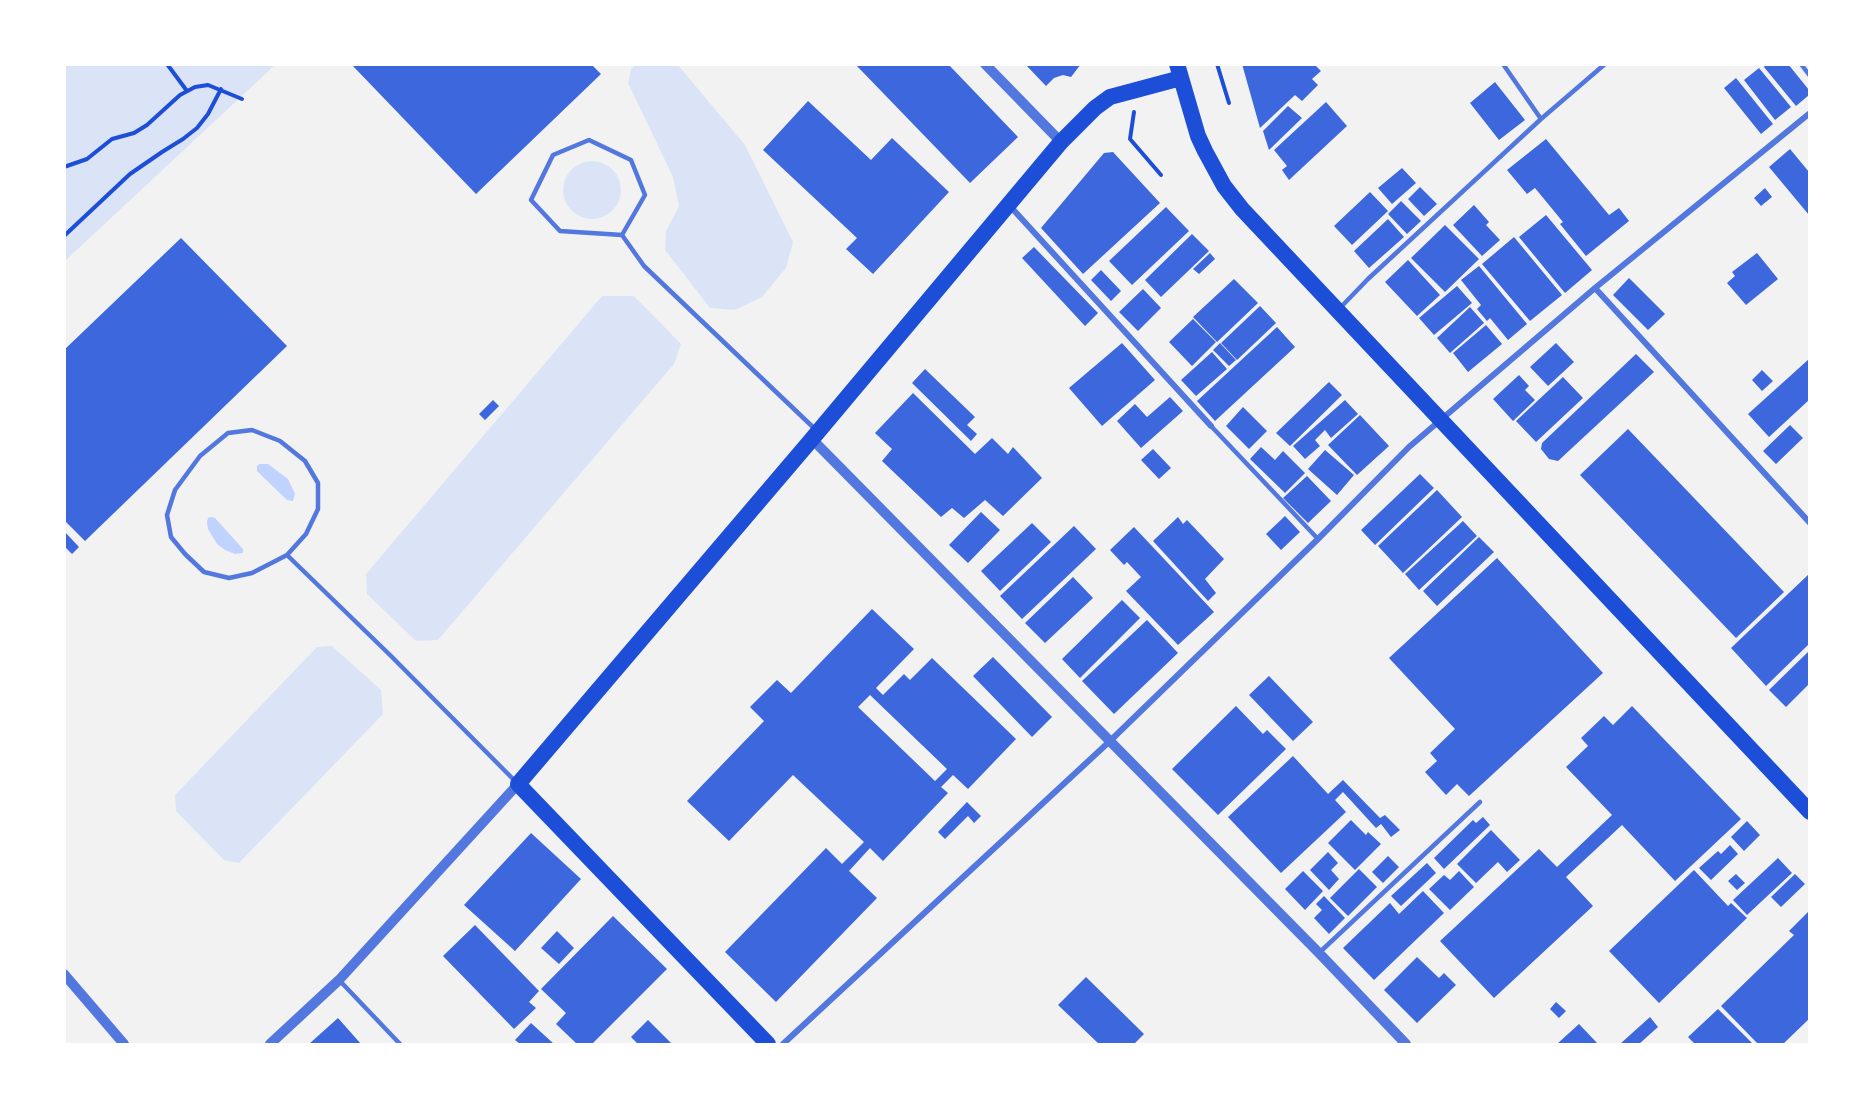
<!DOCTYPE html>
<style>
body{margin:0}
#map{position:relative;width:1874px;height:1109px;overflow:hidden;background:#f2f2f2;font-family:Lato,sans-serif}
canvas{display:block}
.frame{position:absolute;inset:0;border:66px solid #fff;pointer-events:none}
</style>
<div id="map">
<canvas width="1874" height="1109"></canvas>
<div class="frame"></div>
</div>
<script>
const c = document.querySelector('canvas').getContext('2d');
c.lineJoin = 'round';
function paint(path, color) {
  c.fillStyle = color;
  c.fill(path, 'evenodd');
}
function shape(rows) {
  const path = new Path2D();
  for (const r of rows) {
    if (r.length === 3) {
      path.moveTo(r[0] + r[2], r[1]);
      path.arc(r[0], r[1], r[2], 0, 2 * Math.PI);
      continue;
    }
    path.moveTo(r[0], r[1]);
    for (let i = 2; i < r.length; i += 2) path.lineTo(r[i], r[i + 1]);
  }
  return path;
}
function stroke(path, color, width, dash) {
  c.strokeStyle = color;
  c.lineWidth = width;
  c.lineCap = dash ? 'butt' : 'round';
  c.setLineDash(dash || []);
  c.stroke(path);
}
const green = shape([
 [636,64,678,65,745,145,793,242,786,268,762,297,735,310,710,308,665,250,666,231,679,206,673,177,628,83,631,69],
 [65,65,275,65,65,261],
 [592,190,29],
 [602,296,634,296,681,344,674,364,438,640,416,641,367,594,366,574],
 [332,646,381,690,383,714,239,863,224,860,176,811,175,795,317,647]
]);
const water = shape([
 [259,464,268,464,288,479,295,494,293,501,287,500,257,471,257,466],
 [211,517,215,518,243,549,243,553,235,554,225,550,217,544,208,529,207,522,208,518]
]);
const building = shape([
 [351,64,591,64,601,74,476,194],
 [855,64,948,64,1018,137,970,183],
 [1025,64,1081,64,1071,77,1063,75,1054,78,1046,86],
 [1242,64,1314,64,1321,71,1312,79,1318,85,1302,101,1295,95,1260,128],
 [1766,64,1788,64,1809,90,1809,95,1796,106,1764,67],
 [1759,68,1791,107,1775,120,1744,80],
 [1736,78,1773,124,1761,134,1724,88],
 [1495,82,1525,120,1499,140,1470,103],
 [808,101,871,160,892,138,949,192,873,274,846,249,857,238,763,150],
 [1326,102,1347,126,1289,180,1282,170,1287,166,1274,150],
 [1288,106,1302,118,1269,150,1263,131],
 [1546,139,1609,215,1619,208,1629,221,1586,256,1560,224,1563,222,1535,188,1527,194,1507,170],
 [1790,149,1809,172,1809,215,1769,167],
 [1113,152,1160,203,1083,274,1041,228,1104,153],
 [1402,168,1416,183,1392,204,1378,188],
 [1420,187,1437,204,1424,216,1408,199],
 [1765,188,1772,197,1761,206,1754,198],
 [1370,192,1388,211,1352,245,1334,226],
 [1401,201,1421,221,1407,234,1388,214],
 [1474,205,1489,222,1486,225,1500,240,1482,256,1453,225],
 [1166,207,1189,231,1132,285,1109,261],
 [1546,215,1592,270,1565,293,1519,237],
 [1388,219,1404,237,1369,268,1354,251],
 [1445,225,1479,259,1445,292,1411,258],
 [1192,234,1209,251,1161,297,1145,280],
 [1514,237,1562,295,1530,321,1482,264],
 [181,238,287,346,85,541,64,520,64,350],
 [1034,247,1098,313,1085,326,1022,258],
 [1210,253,1215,259,1199,274,1193,269],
 [1757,253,1778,279,1746,305,1727,283,1735,276,1732,272],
 [1408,260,1440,295,1417,316,1385,282],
 [1479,266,1527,324,1508,340,1490,318,1487,321,1477,309,1481,305,1461,280],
 [1101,270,1121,291,1111,301,1091,280],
 [1629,278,1665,314,1648,330,1613,295],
 [1234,279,1258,303,1217,342,1193,317],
 [1457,286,1472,303,1434,335,1419,318],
 [1143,289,1161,308,1138,331,1119,312],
 [1260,306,1276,323,1237,360,1221,343],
 [1470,307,1484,323,1450,353,1437,338],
 [1193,319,1216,342,1192,366,1169,342],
 [1486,325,1502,344,1468,372,1453,353],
 [1277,327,1295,347,1215,421,1197,401],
 [1122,343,1155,380,1102,426,1069,388],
 [1220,343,1236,360,1229,366,1213,350],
 [1556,343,1574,362,1548,386,1530,367],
 [1212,352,1227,369,1196,396,1181,380],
 [1636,354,1654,372,1558,461,1549,459,1541,449,1542,443],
 [1809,359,1809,400,1769,437,1748,414],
 [925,369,975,417,967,425,977,434,971,441,912,383],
 [1762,370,1773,381,1762,391,1752,380],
 [1519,375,1529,386,1525,390,1535,400,1513,421,1493,399],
 [1563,377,1583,398,1536,442,1516,421],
 [1329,382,1342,395,1290,446,1276,433],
 [913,393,975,454,992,438,1008,454,1013,447,1042,478,1003,516,985,500,964,518,952,508,941,517,882,461,892,449,875,433],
 [1170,397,1183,411,1141,448,1117,421,1135,404,1147,417],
 [493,400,499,406,485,420,479,414],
 [1345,400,1358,414,1331,438,1325,430,1315,440,1320,446,1305,459,1293,446],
 [1243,407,1267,431,1249,449,1226,426],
 [1360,415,1389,446,1357,475,1328,445],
 [1790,425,1803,438,1776,464,1763,451],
 [1628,429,1784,592,1736,638,1580,475],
 [1261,447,1275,460,1283,451,1305,473,1285,493,1250,459],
 [1153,449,1171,468,1159,479,1141,460],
 [1325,450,1354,475,1337,495,1308,469],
 [1420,474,1434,488,1375,545,1361,530],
 [1307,476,1331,501,1308,523,1283,498],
 [1437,490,1462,517,1403,573,1378,546],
 [981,512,1000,530,968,563,949,545],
 [1285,516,1300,532,1281,550,1266,534],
 [1178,517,1183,524,1187,520,1224,559,1205,579,1216,593,1208,601,1153,541],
 [1463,521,1477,536,1419,590,1405,574],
 [1032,523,1051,542,1000,591,981,571],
 [1074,526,1096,549,1022,619,1000,596],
 [1134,527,1214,612,1178,645,1126,591,1141,577,1127,562,1124,565,1110,550],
 [64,531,79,547,72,554,64,546],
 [1479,537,1494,552,1437,606,1423,591],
 [1497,558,1603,673,1469,796,1457,784,1446,795,1425,772,1437,761,1430,753,1455,729,1389,658],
 [1809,574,1809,644,1766,686,1731,648],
 [1073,577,1093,598,1045,643,1025,623],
 [1122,600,1140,618,1080,678,1062,659],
 [872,609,914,649,876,688,883,695,904,674,910,680,932,658,1016,739,968,789,953,775,941,787,948,793,883,861,870,848,849,871,877,898,776,1002,725,952,826,848,842,864,864,842,793,775,729,841,687,801,764,721,750,707,777,680,791,693],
 [870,695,947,769,935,781,858,707],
 [1147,620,1178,653,1114,714,1082,681],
 [1809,651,1809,684,1786,707,1769,690],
 [993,657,1052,717,1032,737,973,676],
 [1269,676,1313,722,1293,741,1249,695],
 [1236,706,1263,734,1267,730,1286,749,1218,815,1172,769],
 [1632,706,1741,819,1675,881,1622,825,1566,877,1593,906,1494,998,1440,941,1539,849,1557,867,1612,815,1566,767,1588,746,1581,738,1604,716,1613,725],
 [1293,756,1328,794,1343,780,1380,818,1385,815,1400,830,1391,837,1381,824,1376,828,1343,792,1335,800,1346,812,1281,873,1228,817],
 [967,802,981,816,974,823,968,816,945,839,938,832],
 [1483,817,1490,825,1444,869,1434,858,1473,820,1476,823],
 [1351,820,1366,835,1368,832,1381,844,1355,870,1328,843],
 [1747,821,1760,835,1744,851,1731,837],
 [1491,830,1520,860,1507,872,1498,862,1476,883,1457,864],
 [531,833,581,879,515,951,464,905],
 [1730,845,1738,854,1711,880,1699,868,1718,851,1721,854],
 [1328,852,1338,863,1331,870,1339,879,1329,890,1310,870],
 [1388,856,1399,867,1383,883,1372,872],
 [1778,858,1792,873,1747,915,1733,900],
 [1427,863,1436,873,1401,906,1391,896],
 [1359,869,1377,887,1348,916,1330,898],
 [1694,870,1728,906,1731,903,1747,918,1659,1003,1609,951],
 [1303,871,1323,891,1305,910,1285,889],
 [1459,871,1474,887,1450,910,1429,889,1444,875,1450,880],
 [1736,874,1745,883,1737,890,1728,881],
 [1795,874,1805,884,1781,907,1771,897],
 [1423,891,1444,913,1374,980,1343,948,1390,903,1399,914],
 [1324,896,1345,918,1329,934,1314,918,1322,910,1316,904],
 [1809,911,1809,1019,1783,1044,1758,1044,1721,1006,1794,935,1789,931],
 [613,916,667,969,592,1044,577,1044,556,1024,566,1013,541,989],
 [475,925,539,991,529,1002,536,1008,514,1029,443,956],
 [557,931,574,948,559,964,541,948],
 [1417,957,1439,978,1444,973,1456,985,1417,1023,1384,990],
 [1086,977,1144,1034,1134,1044,1099,1044,1058,1005],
 [1556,1002,1566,1011,1559,1018,1550,1009],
 [1718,1009,1753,1044,1695,1044,1688,1037],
 [1650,1017,1658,1027,1639,1044,1620,1044],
 [338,1018,361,1044,309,1044],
 [648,1020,672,1044,638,1044,631,1037],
 [531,1023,554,1044,520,1044,515,1040],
 [1579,1024,1598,1044,1557,1044]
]);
const path = shape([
 [167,64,187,91],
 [1217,64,1229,103],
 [1134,112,1130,139,1161,175],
 [64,167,87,159,112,139,134,133,147,125,180,95,195,87,208,85,242,99],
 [64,236,130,174,162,152,183,139,197,128,208,114,221,89]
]);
const service = shape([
 [1503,64,1541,119],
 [1801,64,1810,76],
 [622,235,560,231,531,200,553,155,589,140,631,160,645,195,622,235,644,266,816,430],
 [1340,308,1368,279,1541,119,1605,64],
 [1211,426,1318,539],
 [287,555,306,534,318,509,318,483,305,461,280,441,252,430,228,433,200,456,175,490,167,515,171,537,185,554,204,572,229,578,252,573,287,555,391,656,516,782],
 [1320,952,1480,802],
 [340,981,400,1044]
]);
const minor = shape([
 [1009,205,1211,426],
 [1595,288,1810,523],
 [783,1044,1110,741,1318,539,1409,447,1595,288,1810,113]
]);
const tertiary = shape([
 [985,64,1061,142],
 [812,439,1319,953,1406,1044],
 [64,974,124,1044],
 [270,1044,339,980,518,784]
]);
const trunk = shape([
 [1177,64,1198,136,1205,151,1224,186,1242,209,1810,812],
 [768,1044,518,784,812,439,1061,142,1095,108,1110,97,1181,78]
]);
paint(green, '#dbe4f7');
paint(water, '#bfd3fe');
paint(building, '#3d67dc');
stroke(path, '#1d4ed8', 4);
stroke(service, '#5277de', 4.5);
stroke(minor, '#5277de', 6);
stroke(tertiary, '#5277de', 10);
stroke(trunk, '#1d4ed8', 16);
</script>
